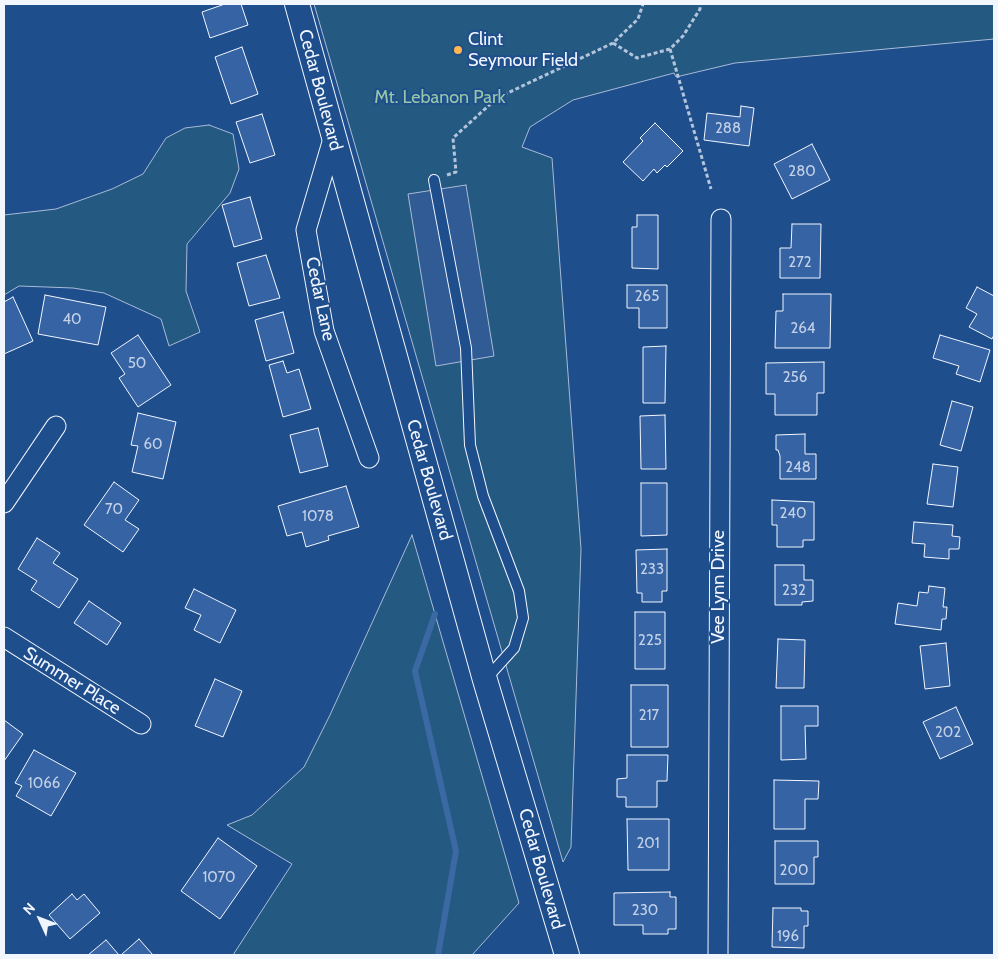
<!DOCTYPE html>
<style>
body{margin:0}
#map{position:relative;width:998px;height:959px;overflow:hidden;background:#1f4e8c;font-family:Cabin,sans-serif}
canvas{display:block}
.frame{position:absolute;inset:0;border:5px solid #f2f6ff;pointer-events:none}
.north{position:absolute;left:15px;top:894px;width:50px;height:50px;-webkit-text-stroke:4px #1f4e8c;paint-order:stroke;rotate:313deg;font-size:14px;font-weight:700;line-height:20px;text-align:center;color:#f2f6ff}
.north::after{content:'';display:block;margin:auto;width:18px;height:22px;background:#f2f6ff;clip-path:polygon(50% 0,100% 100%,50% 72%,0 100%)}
</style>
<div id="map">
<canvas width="998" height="959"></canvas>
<div class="frame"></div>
<div class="north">N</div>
</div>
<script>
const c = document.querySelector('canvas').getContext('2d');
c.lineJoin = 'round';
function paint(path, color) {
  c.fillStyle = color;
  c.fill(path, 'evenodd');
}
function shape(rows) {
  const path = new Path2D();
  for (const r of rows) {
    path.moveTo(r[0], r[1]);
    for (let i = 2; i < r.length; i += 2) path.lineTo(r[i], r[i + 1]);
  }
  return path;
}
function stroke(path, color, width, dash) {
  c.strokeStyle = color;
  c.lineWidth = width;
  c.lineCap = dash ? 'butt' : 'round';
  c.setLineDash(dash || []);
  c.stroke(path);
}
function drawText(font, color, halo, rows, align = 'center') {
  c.font = font + ' Cabin,sans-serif';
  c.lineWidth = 4;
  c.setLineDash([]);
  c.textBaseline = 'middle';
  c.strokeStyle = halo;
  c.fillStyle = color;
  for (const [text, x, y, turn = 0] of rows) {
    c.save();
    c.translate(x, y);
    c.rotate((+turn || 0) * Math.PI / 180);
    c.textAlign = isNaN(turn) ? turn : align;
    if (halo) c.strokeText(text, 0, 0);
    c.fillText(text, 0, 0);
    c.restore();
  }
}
const green = shape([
 [314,4,994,4,994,39,735,63,676,77,674,73,573,100,530,127,522,147,552,158,581,549,571,847,563,862,314,4],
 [209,125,233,134,239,169,230,193,187,244,186,291,200,332,169,346,161,319,104,293,73,288,19,286,4,295,4,215,56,209,112,189,143,174,166,138,185,128,209,125],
 [412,535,519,903,472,955,233,955,292,864,227,825,252,815,304,767,330,715,412,535]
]);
const parking = shape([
 [466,185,494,356,436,366,408,194,466,185]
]);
const stream = shape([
 [435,614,415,671,456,851,438,955]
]);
const building = shape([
 [225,4,241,4,248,25,210,38,202,12,225,4],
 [242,47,258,94,231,104,215,57,242,47],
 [741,106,754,108,749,146,704,140,707,113,740,117,741,106],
 [262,114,275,155,250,163,236,122,262,114],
 [655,123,683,151,667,167,665,165,657,173,654,169,643,181,623,162,643,141,640,138,655,123],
 [812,144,830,180,792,199,774,164,812,144],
 [250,197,262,239,234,247,222,205,250,197],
 [637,215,658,215,658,269,632,268,632,227,637,227,637,215],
 [792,224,821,224,820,278,780,278,780,248,791,248,792,224],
 [266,255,280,298,249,306,237,263,266,255],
 [627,285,667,285,667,328,639,328,639,308,627,308,627,285],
 [977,287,994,296,994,335,992,339,969,327,977,314,966,308,977,287],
 [783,294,831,294,830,348,775,348,776,311,783,311,783,294],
 [45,295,106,307,98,345,38,334,45,295],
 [13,297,33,341,4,354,4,302,13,297],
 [283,312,294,353,266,361,255,320,283,312],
 [138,335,171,385,138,407,119,378,125,374,111,353,138,335],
 [940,335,990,350,980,382,956,374,959,366,933,358,940,335],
 [666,346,665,403,643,403,643,347,666,346],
 [283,361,287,373,299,369,311,409,283,417,269,365,283,361],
 [824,362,824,393,817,393,817,415,775,415,775,394,766,394,766,363,824,362],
 [952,401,973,407,961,451,940,445,952,401],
 [138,413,176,422,163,479,132,472,138,446,131,445,138,413],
 [665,415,666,469,641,469,640,416,665,415],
 [318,428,328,466,300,473,290,435,318,428],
 [805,434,805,454,816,454,816,479,780,479,780,456,778,450,776,450,776,435,805,434],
 [933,464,958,467,953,507,927,504,933,464],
 [114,482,139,500,125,520,139,529,123,552,84,525,114,482],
 [641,483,667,483,667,535,641,536,641,483],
 [346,486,359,527,328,536,329,540,306,547,302,532,287,536,278,506,346,486],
 [772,500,814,502,814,540,803,540,803,547,777,547,777,525,772,525,772,500],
 [914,522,953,525,952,536,960,537,959,549,949,549,949,559,924,557,925,544,912,543,914,522],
 [37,538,60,553,53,563,78,579,59,608,31,590,37,581,18,569,37,538],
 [667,549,667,591,662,591,662,602,642,602,642,593,637,593,636,550,667,549],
 [775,565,804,565,804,580,813,580,813,601,802,602,802,605,775,605,775,565],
 [929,586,945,588,943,607,947,607,946,619,942,619,941,630,895,624,898,603,917,606,919,592,928,593,929,586],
 [194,589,236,610,220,643,194,630,201,615,185,608,194,589],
 [89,601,121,623,107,645,74,623,89,601],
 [635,612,665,612,665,669,635,669,635,612],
 [778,639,805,640,804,688,776,688,778,639],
 [946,643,950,686,925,689,920,646,946,643],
 [215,679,242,691,223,737,195,726,215,679],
 [631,685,668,685,668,747,631,747,631,685],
 [781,706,818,706,818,726,805,726,806,759,781,760,781,706],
 [956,707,973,744,940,759,923,722,956,707],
 [4,720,23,734,4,761,4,720],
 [34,750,76,773,51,816,16,796,22,786,15,783,34,750],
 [627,755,668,755,667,781,657,781,657,807,626,807,626,797,617,797,617,779,627,778,627,755],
 [774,780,819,781,818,799,805,799,805,829,774,829,774,780],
 [627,819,669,819,669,870,628,870,627,819],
 [218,838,257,866,220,919,181,891,218,838],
 [775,841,818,841,818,857,814,857,814,884,775,884,775,841],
 [670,892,670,897,676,897,676,929,668,929,668,934,643,934,643,925,614,925,614,893,670,892],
 [72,894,77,900,84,894,100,913,70,939,49,915,72,894],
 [773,908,801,908,801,911,808,911,808,926,804,926,804,948,772,947,773,908],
 [139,939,153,955,121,955,139,939],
 [106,940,119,955,88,955,106,940]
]);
const path = shape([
 [613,43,637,58,670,49,683,36,700,9,700,4],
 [670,49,711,189],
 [447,175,456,172,453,138,497,98,613,43,638,19,643,4]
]);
const service = shape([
 [434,180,466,348,470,445,483,496,519,591,523,618,514,648,486,679]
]);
const minor = shape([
 [333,139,306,230,324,331,369,458],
 [4,503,56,426],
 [4,637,141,724],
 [718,955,721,219]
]);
const tertiary = shape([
 [297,4,485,680,567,955]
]);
const markers = [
 [458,50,5,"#ffb74d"]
];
const numberNames = [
 ["288",728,129],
 ["280",802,172],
 ["272",800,263],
 ["265",647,297],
 ["40",72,320],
 ["264",803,329],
 ["50",137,364],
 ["256",795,378],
 ["60",153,445],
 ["248",798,468],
 ["70",114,510],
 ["240",793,514],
 ["1078",318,517],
 ["233",652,570],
 ["232",794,591],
 ["225",650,641],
 ["217",649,716],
 ["202",948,733],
 ["1066",44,784],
 ["201",648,844],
 ["200",794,871],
 ["1070",219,878],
 ["230",645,911],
 ["196",788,937]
];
const poiNames = [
 ["Clint",468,40],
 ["Seymour Field",468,61]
];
const streetNames = [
 ["Cedar Boulevard",320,90,75],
 ["Cedar Lane",320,299,78],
 ["Cedar Boulevard",429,480,74],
 ["Vee Lynn Drive",719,587,-90],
 ["Summer Place",72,681,32],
 ["Cedar Boulevard",541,869,74]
];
const parkNames = [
 ["Mt. Lebanon Park",440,98]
];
paint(green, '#245a82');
stroke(green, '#a8bbd7', 1);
paint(parking, '#305b95');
stroke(parking, '#a8bbd7', 1);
stroke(stream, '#3b69a3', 6);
paint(building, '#3563a3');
stroke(building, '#f2f6ff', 1);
stroke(service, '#f2f6ff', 12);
stroke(minor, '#f2f6ff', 21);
stroke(tertiary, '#f2f6ff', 26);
stroke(path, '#b3c4dc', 3, [4, 2.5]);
stroke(service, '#1f4e8c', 10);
stroke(minor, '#1f4e8c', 19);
stroke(tertiary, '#1f4e8c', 24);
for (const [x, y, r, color] of markers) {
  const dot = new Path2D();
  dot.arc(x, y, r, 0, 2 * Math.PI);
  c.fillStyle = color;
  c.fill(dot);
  stroke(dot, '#1f4e8c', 2);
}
drawText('15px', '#c3d1e8', null, numberNames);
drawText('18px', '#f2f6ff', '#1f4e8c', poiNames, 'left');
drawText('18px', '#f2f6ff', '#1f4e8c', streetNames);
drawText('18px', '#97c8a6', '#1f4e8c', parkNames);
</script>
